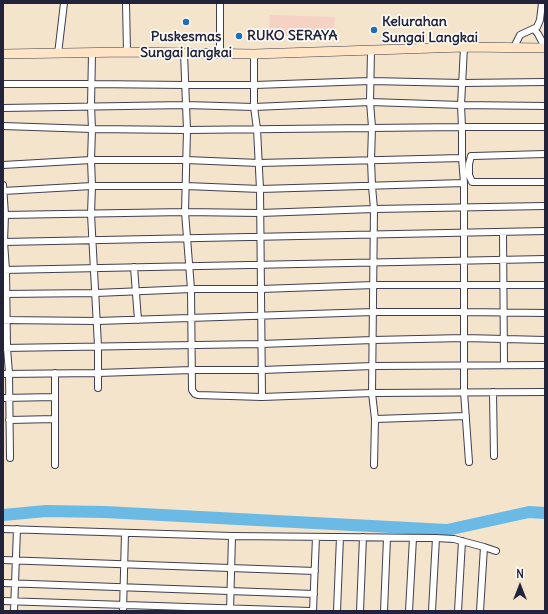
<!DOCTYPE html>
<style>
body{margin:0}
#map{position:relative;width:548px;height:614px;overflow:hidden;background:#f3e4cb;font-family:Delius,sans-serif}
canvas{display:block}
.frame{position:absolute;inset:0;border:4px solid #22223b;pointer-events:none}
.north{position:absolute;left:500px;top:566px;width:40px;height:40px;-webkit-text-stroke:3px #fdfcf7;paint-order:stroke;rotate:0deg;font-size:11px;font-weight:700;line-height:16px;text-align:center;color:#22223b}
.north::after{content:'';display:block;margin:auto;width:14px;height:18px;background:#22223b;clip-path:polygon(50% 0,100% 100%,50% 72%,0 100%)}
</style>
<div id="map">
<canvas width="548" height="614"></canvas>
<div class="frame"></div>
<div class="north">N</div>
</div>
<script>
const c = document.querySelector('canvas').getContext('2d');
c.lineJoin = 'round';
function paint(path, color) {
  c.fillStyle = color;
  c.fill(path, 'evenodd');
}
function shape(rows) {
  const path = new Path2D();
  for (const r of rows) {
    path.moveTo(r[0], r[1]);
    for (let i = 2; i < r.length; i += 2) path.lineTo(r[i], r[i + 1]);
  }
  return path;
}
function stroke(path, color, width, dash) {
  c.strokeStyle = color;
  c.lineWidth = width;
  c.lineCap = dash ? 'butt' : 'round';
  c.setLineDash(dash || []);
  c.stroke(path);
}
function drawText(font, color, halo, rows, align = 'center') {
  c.font = font + ' Delius,sans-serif';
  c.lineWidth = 3.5;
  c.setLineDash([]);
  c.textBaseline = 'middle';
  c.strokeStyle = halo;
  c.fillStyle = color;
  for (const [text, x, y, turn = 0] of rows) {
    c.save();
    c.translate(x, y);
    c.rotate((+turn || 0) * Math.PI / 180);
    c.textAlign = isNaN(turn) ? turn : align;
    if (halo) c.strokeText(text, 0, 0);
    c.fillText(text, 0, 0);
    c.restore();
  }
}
const built = shape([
 [270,15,335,17,334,38,269,36]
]);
const river = shape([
 [3,515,46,511,105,512,447,530,529,512,545,513]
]);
const street = shape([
 [126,3,127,52],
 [534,29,538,34,545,47],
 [464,47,461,105,462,127,462,158,464,183,464,392,469,462],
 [514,47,520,35,537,27,540,20,542,3],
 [371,50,370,102,372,127,371,160,372,186,374,209,372,393,375,419,374,465],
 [92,53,91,106,92,129,91,160,92,186,91,214,98,346,98,388],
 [184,53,187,130,185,212,191,289,192,390,195,394,198,395,262,397,372,393,545,392],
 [220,53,220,3],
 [58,54,64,3],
 [254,54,254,107,257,129,260,189,262,397],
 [3,84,91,84,185,85,255,85,370,81,462,83,545,82],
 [3,108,186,105,254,107,370,102,461,105,545,106],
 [3,126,92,129,187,130,462,127,545,127],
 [545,154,473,156,471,156,469,164,469,175,472,182,545,182],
 [3,165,91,160,186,160,259,163,462,158],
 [3,185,5,215,4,242,6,270,7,348,9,373,10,458],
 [3,191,92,186,186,186,260,189,464,183],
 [3,215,185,212,260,213,374,209,545,206],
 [503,232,504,365],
 [3,242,545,231],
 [134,267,138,320],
 [3,270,545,259],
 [3,294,96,293,191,289,261,289,374,285,545,285],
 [3,320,97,321,373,312,464,312,545,313],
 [3,348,261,344,373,340,464,338,545,340],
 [3,374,98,373,192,370,262,370,373,366,545,365],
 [493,392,494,456],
 [3,398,55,397],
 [375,419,466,416],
 [9,420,55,419],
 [55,465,55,373],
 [3,529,232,536,436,538,454,539,484,547,496,551],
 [3,560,315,571],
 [3,583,314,594],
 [3,601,310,611],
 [14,611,17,529],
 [123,611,125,533],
 [230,611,232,536],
 [313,611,316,537],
 [337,611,340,537],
 [360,611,363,537],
 [384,611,387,538],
 [409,611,413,538],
 [432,611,436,538],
 [458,611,462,541],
 [480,611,484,547]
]);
const secondary = shape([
 [3,54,127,52,254,54,464,47,545,48]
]);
const markers = [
 [186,22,4,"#1f6fb2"],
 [374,30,4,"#1f6fb2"],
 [239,36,4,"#1f6fb2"]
];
const poiNames = [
 ["Kelurahan",382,22],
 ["Sungai Langkai",382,38],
 ["RUKO SERAYA",247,36],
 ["Puskesmas",186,37,"center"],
 ["Sungai langkai",186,53,"center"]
];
paint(built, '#f6d2c4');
stroke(river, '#6bb9e5', 12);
stroke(street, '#413f51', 8);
stroke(secondary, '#413f51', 10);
stroke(street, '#fff', 6);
stroke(secondary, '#ffe4c6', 9);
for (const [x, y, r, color] of markers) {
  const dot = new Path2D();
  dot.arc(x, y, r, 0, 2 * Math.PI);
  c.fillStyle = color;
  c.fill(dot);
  stroke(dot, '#fdfcf7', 1.5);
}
drawText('bold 14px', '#22223b', '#fdfcf7', poiNames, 'left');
</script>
